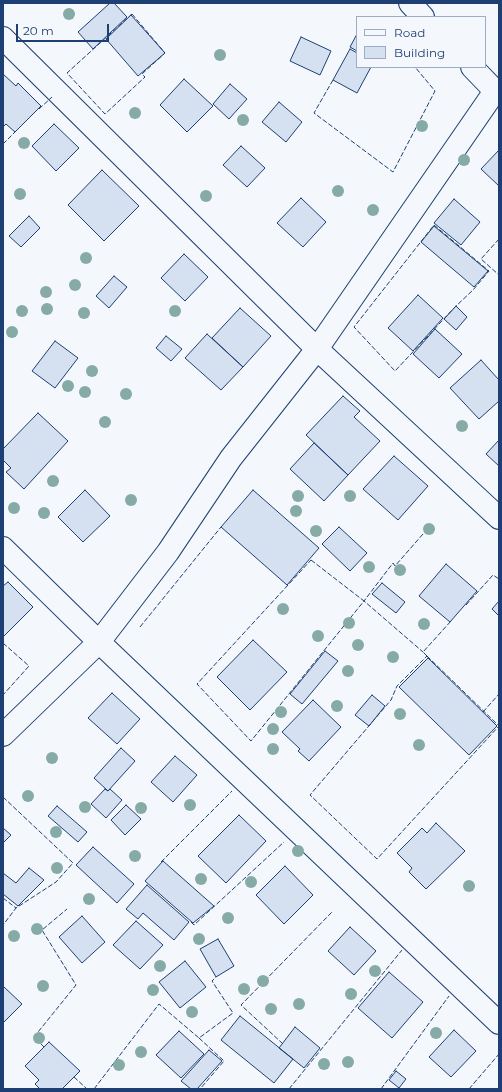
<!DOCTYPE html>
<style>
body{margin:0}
#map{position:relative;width:502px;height:1092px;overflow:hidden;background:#f4f7fb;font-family:Montserrat,sans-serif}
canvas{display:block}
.frame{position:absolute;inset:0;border:4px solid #1d3f73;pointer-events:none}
.legend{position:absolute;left:356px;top:16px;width:130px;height:52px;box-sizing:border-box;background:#f4f7fb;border:1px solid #9eadc5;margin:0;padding:5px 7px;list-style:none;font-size:12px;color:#1d3f73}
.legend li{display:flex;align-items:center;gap:8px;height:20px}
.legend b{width:20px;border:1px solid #9eadc5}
.scale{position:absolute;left:16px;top:24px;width:93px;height:18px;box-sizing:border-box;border:2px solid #1d3f73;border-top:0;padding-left:5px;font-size:12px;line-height:14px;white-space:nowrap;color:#1d3f73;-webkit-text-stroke:3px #f4f7fb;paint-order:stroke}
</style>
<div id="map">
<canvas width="502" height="1092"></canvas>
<div class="frame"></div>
<ul class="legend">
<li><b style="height:5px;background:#f4f7fb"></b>Road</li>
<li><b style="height:11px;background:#d5e0f0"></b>Building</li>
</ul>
<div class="scale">20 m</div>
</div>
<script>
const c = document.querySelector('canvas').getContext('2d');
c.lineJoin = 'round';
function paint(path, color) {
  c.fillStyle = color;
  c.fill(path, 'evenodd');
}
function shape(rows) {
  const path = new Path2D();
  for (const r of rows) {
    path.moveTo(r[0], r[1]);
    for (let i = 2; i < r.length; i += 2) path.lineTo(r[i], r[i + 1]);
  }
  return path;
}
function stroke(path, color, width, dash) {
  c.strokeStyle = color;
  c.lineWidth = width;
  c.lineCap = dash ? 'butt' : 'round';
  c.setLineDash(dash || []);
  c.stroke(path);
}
const building = shape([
 [110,3,114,3,127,17,93,49,78,32,110,3],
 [131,15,165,53,138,76,106,39,131,15],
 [357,34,357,51,350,47,357,34],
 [301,37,331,51,320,75,290,61,301,37],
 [350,49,357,53,357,67,371,67,357,93,333,80,350,49],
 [3,74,16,86,18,83,41,106,15,132,6,124,3,127,3,74],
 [184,79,213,106,187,132,160,105,184,79],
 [230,84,247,99,229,119,213,104,230,84],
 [279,102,302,122,286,142,262,122,279,102],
 [54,124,79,148,56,171,32,146,54,124],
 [241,146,265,168,247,187,223,165,241,146],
 [499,150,499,186,481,169,499,150],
 [102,170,139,206,104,241,68,205,102,170],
 [301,198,326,222,303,247,277,223,301,198],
 [454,199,480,222,461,245,434,223,454,199],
 [29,216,40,228,21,247,9,236,29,216],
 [434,226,488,271,474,287,421,242,434,226],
 [184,254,208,277,185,301,161,278,184,254],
 [114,276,127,287,109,308,96,296,114,276],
 [418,295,443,318,413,351,388,328,418,295],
 [456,306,467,317,456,330,444,319,456,306],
 [240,308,271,336,243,367,212,338,240,308],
 [435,329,462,354,439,378,413,354,435,329],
 [207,334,243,367,221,390,185,358,207,334],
 [166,336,182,349,171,361,156,348,166,336],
 [55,341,78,358,55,388,32,371,55,341],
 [481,360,499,380,499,401,479,419,450,388,481,360],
 [343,396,360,411,354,417,380,441,348,475,306,435,343,396],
 [38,413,68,441,24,489,6,472,11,468,3,460,3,449,38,413],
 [499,440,499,466,486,454,499,440],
 [314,443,348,475,324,501,290,469,314,443],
 [394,456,428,486,398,520,363,489,394,456],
 [85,490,110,516,83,542,58,517,85,490],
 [253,490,319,548,287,585,221,527,253,490],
 [339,527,367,553,350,571,322,544,339,527],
 [446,564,477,591,450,622,419,596,446,564],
 [8,582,33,607,3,637,3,586,8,582],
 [382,583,405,602,396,613,372,594,382,583],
 [499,601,499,616,492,609,499,601],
 [253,640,287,672,250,710,217,677,253,640],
 [325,651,338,661,302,704,290,694,325,651],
 [428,658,497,726,469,755,399,687,428,658],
 [112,693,140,719,117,744,88,718,112,693],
 [372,695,385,706,369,726,355,715,372,695],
 [313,700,341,727,309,761,298,751,300,749,282,732,313,700],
 [121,748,135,761,108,791,94,778,121,748],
 [175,756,197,775,173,802,151,782,175,756],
 [105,789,108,791,110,789,122,800,106,818,91,804,105,789],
 [126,805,141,819,125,835,111,820,126,805],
 [57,806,87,832,78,842,48,816,57,806],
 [239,815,266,841,226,883,198,856,239,815],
 [436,823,465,851,426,889,409,872,412,868,397,853,422,828,427,833,436,823],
 [3,828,11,835,3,843,3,828],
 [93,847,134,884,117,903,76,865,93,847],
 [163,861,214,906,193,923,145,881,163,861],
 [285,866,313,895,284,924,256,895,285,866],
 [29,868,44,880,18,906,3,894,3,873,16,883,29,868],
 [147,885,189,922,174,940,143,913,138,919,126,909,147,885],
 [82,916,105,942,82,963,59,937,82,916],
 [136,921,163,945,140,969,113,945,136,921],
 [350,927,376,951,354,975,328,951,350,927],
 [218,939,234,966,216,977,200,949,218,939],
 [185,961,206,987,180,1008,159,982,185,961],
 [389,972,423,1002,392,1038,358,1008,389,972],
 [3,986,22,1004,3,1023,3,986],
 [240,1016,293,1059,274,1083,221,1040,240,1016],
 [295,1027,320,1048,304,1068,279,1048,295,1027],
 [454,1030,476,1051,451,1077,429,1057,454,1030],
 [179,1031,204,1054,181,1078,156,1055,179,1031],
 [49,1042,80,1071,62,1089,40,1089,35,1084,39,1080,25,1066,49,1042],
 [209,1050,222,1061,197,1089,191,1089,181,1081,209,1050],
 [396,1071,406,1079,399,1088,389,1080,396,1071]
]);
const street = shape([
 [410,3,423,17],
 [3,38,317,349,499,518],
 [472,67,499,95],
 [3,548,99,642,499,1023],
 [3,735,99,642,168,552,231,458,317,349,495,91]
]);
const fence = shape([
 [132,14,165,53,142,74,145,77,105,114,67,73,132,14],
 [333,80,314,113,393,172,435,91,415,67],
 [39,109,52,97],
 [3,144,16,131],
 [434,225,489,271,473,290,455,307,395,371,354,327,434,225],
 [499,239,481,259,499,275],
 [423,534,395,566,393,563,364,601,423,652],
 [311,560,364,601,251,741,197,684,311,560],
 [466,605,493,575,499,579],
 [140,627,221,527],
 [3,643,29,666,3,695],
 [427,656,499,726,377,859,310,795,391,700,397,686,427,656],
 [427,656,423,652,451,621],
 [483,712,499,694],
 [3,797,73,863,56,882,16,908,3,925],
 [161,862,232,791],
 [3,898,16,908],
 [191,922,194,925,284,842],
 [199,1038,224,1061,200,1089],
 [283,1044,241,1005,332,912],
 [44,1047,34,1037,76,985,42,930,67,909],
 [74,1077,87,1089],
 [94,1089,159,1004,199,1038,233,1013,212,981,216,977],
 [289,1089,402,950],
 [381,1089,449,996],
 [469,1089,499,1054]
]);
const trees = [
 [69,14],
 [220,55],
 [135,113],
 [243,120],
 [422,126],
 [24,143],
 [464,160],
 [338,191],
 [20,194],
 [206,196],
 [373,210],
 [86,258],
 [75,285],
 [46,292],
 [47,309],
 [22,311],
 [175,311],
 [84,313],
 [12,332],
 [92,371],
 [68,386],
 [85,392],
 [126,394],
 [105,422],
 [462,426],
 [53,481],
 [298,496],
 [350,496],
 [131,500],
 [14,508],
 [296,511],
 [44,513],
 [429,529],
 [316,531],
 [369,567],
 [400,570],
 [283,609],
 [349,623],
 [424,624],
 [318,636],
 [358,645],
 [393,657],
 [348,671],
 [337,706],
 [281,712],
 [400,714],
 [273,729],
 [419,745],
 [273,749],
 [52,758],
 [28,796],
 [190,805],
 [85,807],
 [141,808],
 [56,832],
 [298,851],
 [135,856],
 [57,868],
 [201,879],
 [251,882],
 [469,886],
 [89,899],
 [228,918],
 [37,929],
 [14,936],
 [199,939],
 [160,966],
 [375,971],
 [263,981],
 [43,986],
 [244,989],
 [153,990],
 [351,994],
 [299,1004],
 [271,1009],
 [192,1012],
 [436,1033],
 [39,1038],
 [141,1052],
 [348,1062],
 [324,1064],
 [119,1065]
];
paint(building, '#d5e0f0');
stroke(building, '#1d3f73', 1);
stroke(street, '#1d3f73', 24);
stroke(street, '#f4f7fb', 22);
stroke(fence, '#1d3f73', 1, [5, 2]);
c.fillStyle = '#86aba6';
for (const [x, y] of trees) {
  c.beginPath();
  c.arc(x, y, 6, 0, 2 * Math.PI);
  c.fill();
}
</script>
